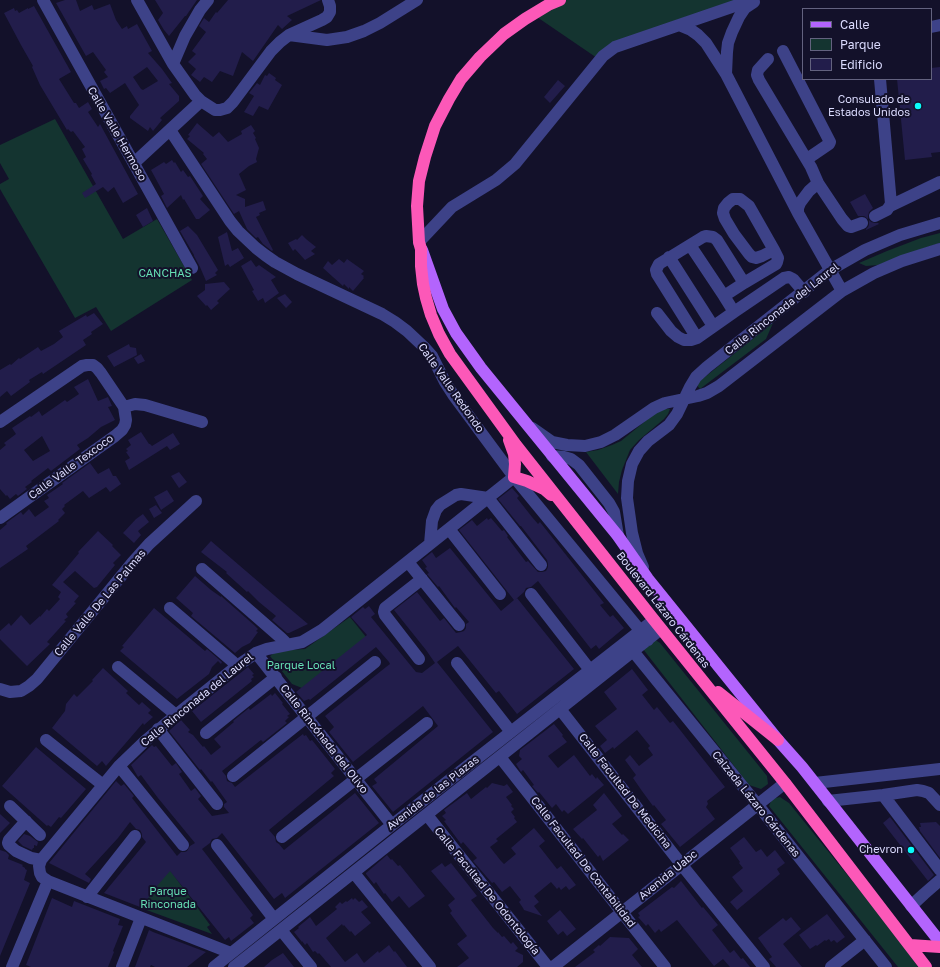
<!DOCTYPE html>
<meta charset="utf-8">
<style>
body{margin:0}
#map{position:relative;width:940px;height:967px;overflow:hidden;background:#13112a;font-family:"Golos Text",sans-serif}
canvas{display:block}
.legend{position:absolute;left:802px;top:8px;width:130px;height:72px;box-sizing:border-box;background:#13112a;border:1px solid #63627f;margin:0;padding:5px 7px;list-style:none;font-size:12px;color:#dbdbfe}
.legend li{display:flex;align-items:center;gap:8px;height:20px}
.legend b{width:20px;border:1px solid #63627f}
</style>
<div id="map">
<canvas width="940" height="967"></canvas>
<ul class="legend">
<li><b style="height:5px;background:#b364fd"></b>Calle</li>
<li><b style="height:11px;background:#143430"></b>Parque</li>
<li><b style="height:11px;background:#221d4b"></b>Edificio</li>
</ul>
</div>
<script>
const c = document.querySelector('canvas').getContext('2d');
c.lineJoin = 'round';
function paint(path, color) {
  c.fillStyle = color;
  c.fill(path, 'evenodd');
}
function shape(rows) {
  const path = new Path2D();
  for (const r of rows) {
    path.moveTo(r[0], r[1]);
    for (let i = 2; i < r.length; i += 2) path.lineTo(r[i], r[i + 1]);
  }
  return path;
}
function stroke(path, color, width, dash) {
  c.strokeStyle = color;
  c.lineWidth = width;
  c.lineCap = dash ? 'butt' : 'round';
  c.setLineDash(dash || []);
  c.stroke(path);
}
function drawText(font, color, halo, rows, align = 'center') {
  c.font = font + ' "Golos Text",sans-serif';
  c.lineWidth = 4;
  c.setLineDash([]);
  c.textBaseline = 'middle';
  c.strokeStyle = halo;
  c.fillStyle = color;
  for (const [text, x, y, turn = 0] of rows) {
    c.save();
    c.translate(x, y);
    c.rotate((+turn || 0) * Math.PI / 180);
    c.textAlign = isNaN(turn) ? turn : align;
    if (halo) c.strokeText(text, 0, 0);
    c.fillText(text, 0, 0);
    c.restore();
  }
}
const green = shape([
 [565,0,754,0,672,28,600,60,534,15],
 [55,119,123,239,157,219,192,280,111,331,96,307,75,318,0,189,0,184,9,179,0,163,0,145],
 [940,233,940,243,910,253,878,265,866,266,859,263,887,251,921,238],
 [773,323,766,339,700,389,696,384],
 [664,409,670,409,668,414,664,419,639,440,630,450,622,470,619,482,618,494,586,452,598,450,612,445,621,441,654,414],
 [350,617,366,637,302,688,292,684,270,656,277,651,305,649],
 [654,639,660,643,767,776,768,784,761,789,749,785,643,649],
 [780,797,789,803,896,935,918,967,898,967,769,806,772,799],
 [170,870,210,925,207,927,212,934,141,908,145,903,142,899]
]);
const building = shape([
 [65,0,76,0,80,11,92,5,94,10,110,4,116,20,122,29,127,26,128,29,137,24,152,51,148,53,162,69,172,83,169,84,179,96,179,101,160,118,162,120,153,131,150,127,148,131,130,118,130,116,139,105,125,83,110,93,106,88,104,89,100,81,108,77,104,72,106,70,93,52,86,56,56,3],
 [147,67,158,81,143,90,141,89,133,77],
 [155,0,197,0,186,16,185,16,169,36,164,30,158,20,163,13],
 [228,0,321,0,287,16,292,20,282,29,278,25,253,61,242,52,233,76,220,71,212,82,204,77,200,82,191,75,196,69,188,62,196,54,192,51,206,32,199,26,204,18,209,22,216,12,217,13],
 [34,6,71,72,59,79,74,103,76,103,79,108,88,102,92,109,88,112,98,127,100,124,138,194,123,203,114,187,108,192,103,187,85,198,82,193,96,184,91,175,92,174,83,159,86,157,82,149,85,147,73,131,71,132,68,129,67,130,40,85,32,67,33,66,21,45,4,13,14,8,15,11,17,10,19,13,28,8,28,9],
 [940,67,940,152,931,153,932,157,905,160,897,79,931,79,931,68],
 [269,73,276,78,275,80,282,85,268,110,259,106,253,116,244,112,254,96,249,93,257,83,260,85,265,75,267,76],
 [558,80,565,86,550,103,544,97],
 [197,123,213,137,219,132,228,142,242,134,241,131,251,125,255,131,253,133,256,138,255,139,259,148,256,159,257,162,249,166,239,174,246,190,236,195,245,199,245,207,263,201,266,210,259,213,260,215,256,217,273,250,272,251,263,244,258,237,256,238,247,229,239,211,234,214,201,164,207,159,203,154,204,153,187,139,190,136,188,135],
 [172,160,174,163,175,162,181,172,183,170,188,177,190,176,203,196,200,199,210,210,199,219,196,219,184,199,183,200,181,195,167,208,161,196,164,194,151,170,164,162,166,164],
 [865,194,873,208,869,212,868,216,868,219,864,216,858,216,850,202],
 [147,208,153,221,143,227,136,215],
 [869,220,871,222,875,223,878,223,879,224,866,230,866,229,868,227,869,225],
 [188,226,197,235,218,270,215,273,217,275,206,281,200,267,194,256,194,255,180,231],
 [227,232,232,251,238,248,244,258,230,267,228,264,225,266,218,237],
 [302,235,306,239,316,247,311,251,315,254,305,260,295,249,293,251,288,243,296,239,297,240],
 [339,259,344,263,347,259,364,271,361,274,364,276,363,277,364,278,353,291,349,287,349,289,344,284,343,286,323,268,328,261,332,265],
 [251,260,256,267,259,265,276,277,271,280,279,293,265,303,263,298,258,301,252,291,254,290,241,266],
 [224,282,230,289,217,301,219,303,211,310,207,305,206,306,197,296,205,290,205,284],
 [285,294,292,302,286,308,277,298],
 [94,313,103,324,91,332,92,334,83,340,86,345,43,374,42,372,29,380,30,382,11,396,7,391,0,397,0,370,10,364,11,365,19,358,20,359,38,347,41,351,54,344,63,337,59,331,86,315,87,317],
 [129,344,130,347,136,348,137,355,114,367,107,356],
 [141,354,145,361,138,364,134,358],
 [88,379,98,401,108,397,112,406,108,407,115,420,101,427,88,438,77,445,80,449,51,471,48,468,31,481,32,482,25,487,27,489,18,496,16,494,10,499,7,495,6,496,0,489,0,450,6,445,4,443,16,434,12,428,30,416,31,417,39,411,42,416,65,400,67,402,79,394,74,387],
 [42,436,50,451,33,461,24,450],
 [141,432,149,444,150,444,152,446,173,433,180,444,170,450,167,446,129,470,125,461,130,458,126,452,128,451,126,449,131,445,128,440],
 [90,463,98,474,109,468,113,476,116,476,121,484,110,492,106,487,89,498,83,491,64,505,65,506,62,509,65,513,58,520,59,521,26,546,28,549,0,568,0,530,7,524,6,523,21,512,23,515,29,509,35,517,49,507,44,501,49,498,47,495,63,484,62,483],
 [179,472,187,482,179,488,171,476],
 [512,488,519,496,517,498,532,517,538,524,540,522,604,603,600,605,610,617,613,615,624,628,599,649,596,645,591,649,538,581,531,587,526,588,524,592,515,600,517,598,574,669,517,714,499,691,496,693,458,646,437,662,493,732,393,812,372,786,377,783,374,779,438,726,423,706,353,762,329,732,334,727,325,716,386,667,390,664,389,662,376,647,310,700,309,699,304,701,296,692,367,635,351,617,363,607,365,609,369,606,375,614,371,617,416,672,422,673,435,663,426,650,394,610,417,592,440,621,444,618,456,633,461,632,464,631,466,628,466,624,469,622,456,607,455,608,439,586,438,587,427,574,429,573,425,568,427,567,422,560,432,552,436,558,450,548,501,611,514,600,459,530,472,520,477,526,487,518,488,520,491,518,502,531,504,530,508,536,507,537,526,562,528,561,538,572,542,572,546,571,548,567,548,564,547,560,521,526,520,526,498,499],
 [167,490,174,501,161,510,154,497],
 [156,505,162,513,154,518,149,509],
 [143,514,149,522,138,531,141,535,134,543,123,533,136,519],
 [98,531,113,545,112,546,121,555,113,563,115,565,97,587,94,588,75,571,63,582,79,596,74,602,76,603,66,614,68,617,64,620,66,621,47,642,50,644,27,666,0,639,0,631,9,623,11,626,21,615,30,625,40,616,40,617,47,609,49,611,60,599,58,597,61,592,52,585,79,553,78,552],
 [211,541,282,602,308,624,289,633,287,633,272,620,276,616,259,602,248,591,247,592,226,573,227,572,201,552],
 [195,576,211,590,221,597,221,596,254,625,258,629,256,631,258,632,250,643,242,647,235,653,191,616,193,613,176,598],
 [154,608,205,651,207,649,222,662,221,664,218,661,212,667,209,674,177,699,120,651,124,647,122,646],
 [248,667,254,674,252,675,254,677,251,679,252,681,201,722,192,711],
 [103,668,128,691,126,693,139,705,142,702,151,710,148,713,153,717,144,725,143,723,106,766,102,761,97,766,52,728,65,711,66,704,74,694,77,697,93,681,92,680],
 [632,669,648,690,642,695,643,696,654,710,657,707,670,723,673,721,725,787,707,801,708,804,706,807,715,819,680,847,661,824,666,820,654,805,653,806,642,791,633,778,636,775,625,760,630,755,639,766,653,755,648,748,650,746,637,730,614,749,613,747,605,753,600,746,607,740,595,726,617,709,604,692],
 [275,693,283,703,282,704,290,714,287,716,289,717,285,721,287,723,263,742,261,740,222,771,226,776,227,781,232,783,235,787,290,744,303,734,304,736,306,735,310,741,312,740,335,769,331,773,334,776,269,830,275,837,276,842,279,844,284,850,355,793,379,823,285,898,282,893,274,899,222,833,217,838,212,839,210,843,202,849,253,915,250,918,254,923,231,941,229,937,225,940,170,871,157,886,158,887,140,907,104,893,146,842,142,837,142,834,140,830,136,829,130,822,118,838,85,874,91,879,89,883,49,863,116,781,121,786,124,784,134,796,132,798,177,856,181,852,185,852,187,851,190,846,195,843,158,798,141,775,138,777,131,765,152,745,154,747,156,746,172,766,176,763,182,772,179,774,191,791,195,788,201,796,198,799,212,816,229,813,224,807,224,804,227,802,212,781,211,782,201,769,200,770,169,731,181,720,190,730,188,732,193,735,203,747,204,746,211,755,221,747,214,739,234,722,233,721,249,708,250,710,271,694,272,696],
 [554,724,563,735,562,736,567,742,548,756,558,768,574,755,590,776,592,774,596,779,597,777,604,785,568,814,564,810,562,812,556,804,552,808,539,792,538,793,532,786,534,785,523,770,521,772,516,764,522,759,519,756,520,750],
 [36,747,86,789,61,818,59,817,51,827,48,825,47,826,2,786],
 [492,783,504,786,507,784,513,792,506,797,512,805,511,806,514,809,511,812,515,817,514,818,517,822,496,839,498,841,490,847,501,861,504,864,516,854,511,848,534,828,545,841,539,846,557,869,561,866,576,885,569,890,566,886,561,890,559,887,557,889,551,882,534,896,539,902,534,906,542,916,524,910,523,908,519,902,521,900,510,886,502,892,494,882,492,883,473,861,477,858,463,842,461,844,444,821,446,820,442,816,446,813,444,810,467,793,471,799,486,787,487,788],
 [604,793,622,816,612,824,622,835,623,834,629,840,603,861,600,855,598,857,583,838,582,839,573,829,597,810,593,805],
 [0,814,10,823,0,833],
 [890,817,934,875,928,881,883,823],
 [936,822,940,826,940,858,920,831,919,827,921,827,920,823],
 [24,834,30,836,38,842,37,846,34,845,34,848,33,848,32,850,23,846,18,841],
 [744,837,756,852,761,849,767,857,775,850,785,863,777,869,780,874,761,890,737,910,730,902,743,891,732,877,743,868,739,863,740,862,730,848],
 [0,850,6,852,9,855,8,859,23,865,22,866,25,868,25,869,27,870,24,880,30,883,0,956],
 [387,855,391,860,392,859,398,866,400,865,425,896,409,908,399,896,392,902,385,893,384,894,376,882,374,884,366,874,366,873],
 [442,863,445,867,451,863,477,896,471,900,493,928,498,933,498,932,502,937,504,936,511,944,513,942,518,948,515,951,523,955,523,962,517,967,457,967,469,958,457,944,467,936,450,913,452,911,448,905,455,899,431,871],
 [681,881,702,908,703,907,718,925,712,930,730,953,734,950,741,959,743,958,750,967,730,967,723,959,714,966,677,920,661,932,659,929,655,933,648,924,646,926,638,917,640,916,638,913,672,887,674,888],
 [52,898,72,907,74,901,120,919,118,925,123,926,113,951,114,952,108,967,31,967,26,965],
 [352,898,353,900,355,898,359,902,362,900,368,907,361,912,371,923,355,936,351,931,350,932,344,925,343,926,342,924,326,938,345,962,357,953,364,963,378,951,379,953,389,945,394,952,395,951,407,967,331,967,319,953,318,954,315,951,313,952,307,943,305,945,302,941,302,942,294,932,299,928,298,927,310,917,316,926,337,909,335,907,340,902,342,904,346,901,347,902],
 [560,910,576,929,567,936,563,931,558,935,547,921],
 [827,914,845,937,837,943,834,940,831,942,829,939,826,941,825,940,817,946,816,945,810,949,799,935],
 [791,917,801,929,783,944,802,967,776,967,769,959,772,957,758,938,783,918,786,921],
 [149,930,153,932,206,952,187,967,155,967,151,965,150,967,135,967],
 [610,937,629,938,638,949,632,955,642,967,575,967,595,952,593,950,599,945,600,946],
 [283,953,294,967,264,967,272,960]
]);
const minor = shape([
 [43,0,192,268],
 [137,0,173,64,195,95,201,101,215,110,220,110,227,108,233,102,271,51,280,42,289,35,322,20,327,17,330,12,330,6,328,0],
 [679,25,691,30,698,35,706,43,726,74,798,213,842,291],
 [931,27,940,25],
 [289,35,327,40,347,37,364,31,380,23,417,0],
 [783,51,830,142,829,144,807,159],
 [768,59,758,70,757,75,759,80,811,167,818,183,809,191,800,203,798,208,798,213],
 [173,64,185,36,200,10,208,0],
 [726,74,727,52,728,43,732,32,739,17,745,8,754,2],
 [170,130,230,221,238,231,256,248,265,255,275,262,297,274,382,314,395,322,407,331,424,347,432,356,445,382,454,396,514,477,648,640],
 [134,163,201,101],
 [818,183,842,219,848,226,851,227,862,223],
 [890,206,940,182],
 [875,216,887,210,891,204,880,79],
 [419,242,452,207,496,180,515,164,603,56,615,47,752,0],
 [690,245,724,296],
 [774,250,762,256,756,258,752,257,749,254,734,234,725,219,723,213,724,208,728,203,733,199,740,199,749,206,774,250,778,258,777,262,776,264,744,283,724,296,734,312,784,278,789,277,793,279,804,292],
 [669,257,713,326],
 [657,313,671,331,678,337,684,340,691,340,697,338,734,312],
 [697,338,657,274,656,270,659,264,703,237,706,236,713,237,717,240,744,283],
 [124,407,135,404,145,405,202,422],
 [0,422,82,366,87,365,93,365,97,368,101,373,124,407,126,420,125,425,122,430,115,436,0,518],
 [532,428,552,442,567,445,585,446,601,442,615,435,654,408,665,403,698,396,707,393,719,386,842,291,874,273,902,261,940,249],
 [552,456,564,457,571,459,579,465,609,503,614,512,618,536],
 [449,529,500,594],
 [430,544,432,521,436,510,440,505,456,495,461,494,488,498,541,565],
 [408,562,459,625],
 [643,567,637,553,632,533,627,498,628,481,632,464,639,451,648,441,669,425,677,414,690,387,696,377,707,367,830,270,865,250,900,235,940,223],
 [202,569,281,638,288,645],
 [531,594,590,670],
 [170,608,232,661,237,666],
 [628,645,757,804,886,967],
 [256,653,392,825],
 [419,659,385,615,384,612,385,608,422,579],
 [457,663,511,732],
 [118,667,176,715],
 [0,689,10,692,21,691,29,686,37,679,132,563,149,544,196,501],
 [560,709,681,864,764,967],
 [158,729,217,804],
 [206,733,276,677],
 [46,740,103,785],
 [500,757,665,967],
 [119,766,183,845],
 [233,776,375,662],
 [815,783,940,769],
 [883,795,940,870],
 [828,801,883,795,917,790,923,791,929,793,940,805],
 [10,806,40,835],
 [427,815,548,967],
 [26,821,9,840,8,843,9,845,16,851,31,858,41,860],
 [282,837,427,723],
 [217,845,274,919],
 [354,873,430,967],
 [87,897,135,836],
 [911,906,924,894,940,880],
 [281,930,311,967],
 [231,953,48,881,42,877,40,873,39,866,41,860,119,766,145,741,176,715,237,666,256,653,267,649,302,642,322,630,514,477],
 [12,967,48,881],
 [122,967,141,918],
 [214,967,392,825,654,620],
 [234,967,661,629],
 [553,967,785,783],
 [831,967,865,940]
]);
const major = shape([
 [422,250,443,309,456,333,481,368,618,536,648,579,778,740,802,767,940,942]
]);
const highway = shape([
 [560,0,548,5,525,19,504,34,480,57,461,79,449,99,435,126,425,157,419,181,417,206,419,242,421,249,421,266,423,284,426,298,431,315,439,334,450,354,516,445,654,620,785,783,926,967],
 [509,440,514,454,515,464,514,477,527,481,544,489,551,495],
 [718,692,778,740],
 [910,945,940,947]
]);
const markers = [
 [918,106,4,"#0afbfa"],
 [911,850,4,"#0afbfa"]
];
const poiNames = [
 ["Consulado de",910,100],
 ["Estados Unidos",910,113],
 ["Chevron",903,850]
];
const streetNames = [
 ["Calle Valle Hermoso",117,134,60],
 ["Calle Rinconada del Laurel",782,309,-38],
 ["Calle Valle Redondo",451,388,55],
 ["Calle Valle Texcoco",71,467,-36],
 ["Calle Valle De Las Palmas",100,603,-50],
 ["Boulevard Lázaro Cárdenas",663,610,52],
 ["Calle Rinconada del Laurel",197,700,-39],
 ["Calle Rincónada del Olivo",324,739,52],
 ["Calle Facultad De Medicina",625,791,52],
 ["Avenida de las Plazas",433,793,-38],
 ["Calzada Lázaro Cárdenas",756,804,51],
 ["Calle Facultad De Contabilidad",583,862,52],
 ["Avenida Uabc",668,875,-39],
 ["Calle Facultad De Odontología",487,891,51]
];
const parkNames = [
 ["CANCHAS",165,274],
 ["Parque Local",301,666],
 ["Parque",168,892],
 ["Rinconada",168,905]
];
paint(green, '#143430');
paint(building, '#221d4b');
stroke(minor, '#3d4288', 12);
stroke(major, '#b364fd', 12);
stroke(highway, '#fc58b8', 12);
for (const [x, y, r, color] of markers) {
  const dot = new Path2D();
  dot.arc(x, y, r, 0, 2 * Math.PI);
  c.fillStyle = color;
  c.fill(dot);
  stroke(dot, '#13112a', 1.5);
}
drawText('11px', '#dbdbfe', '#13112a', poiNames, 'right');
drawText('11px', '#dbdbfe', '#13112a', streetNames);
drawText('11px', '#66dfb4', '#13112a', parkNames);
</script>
